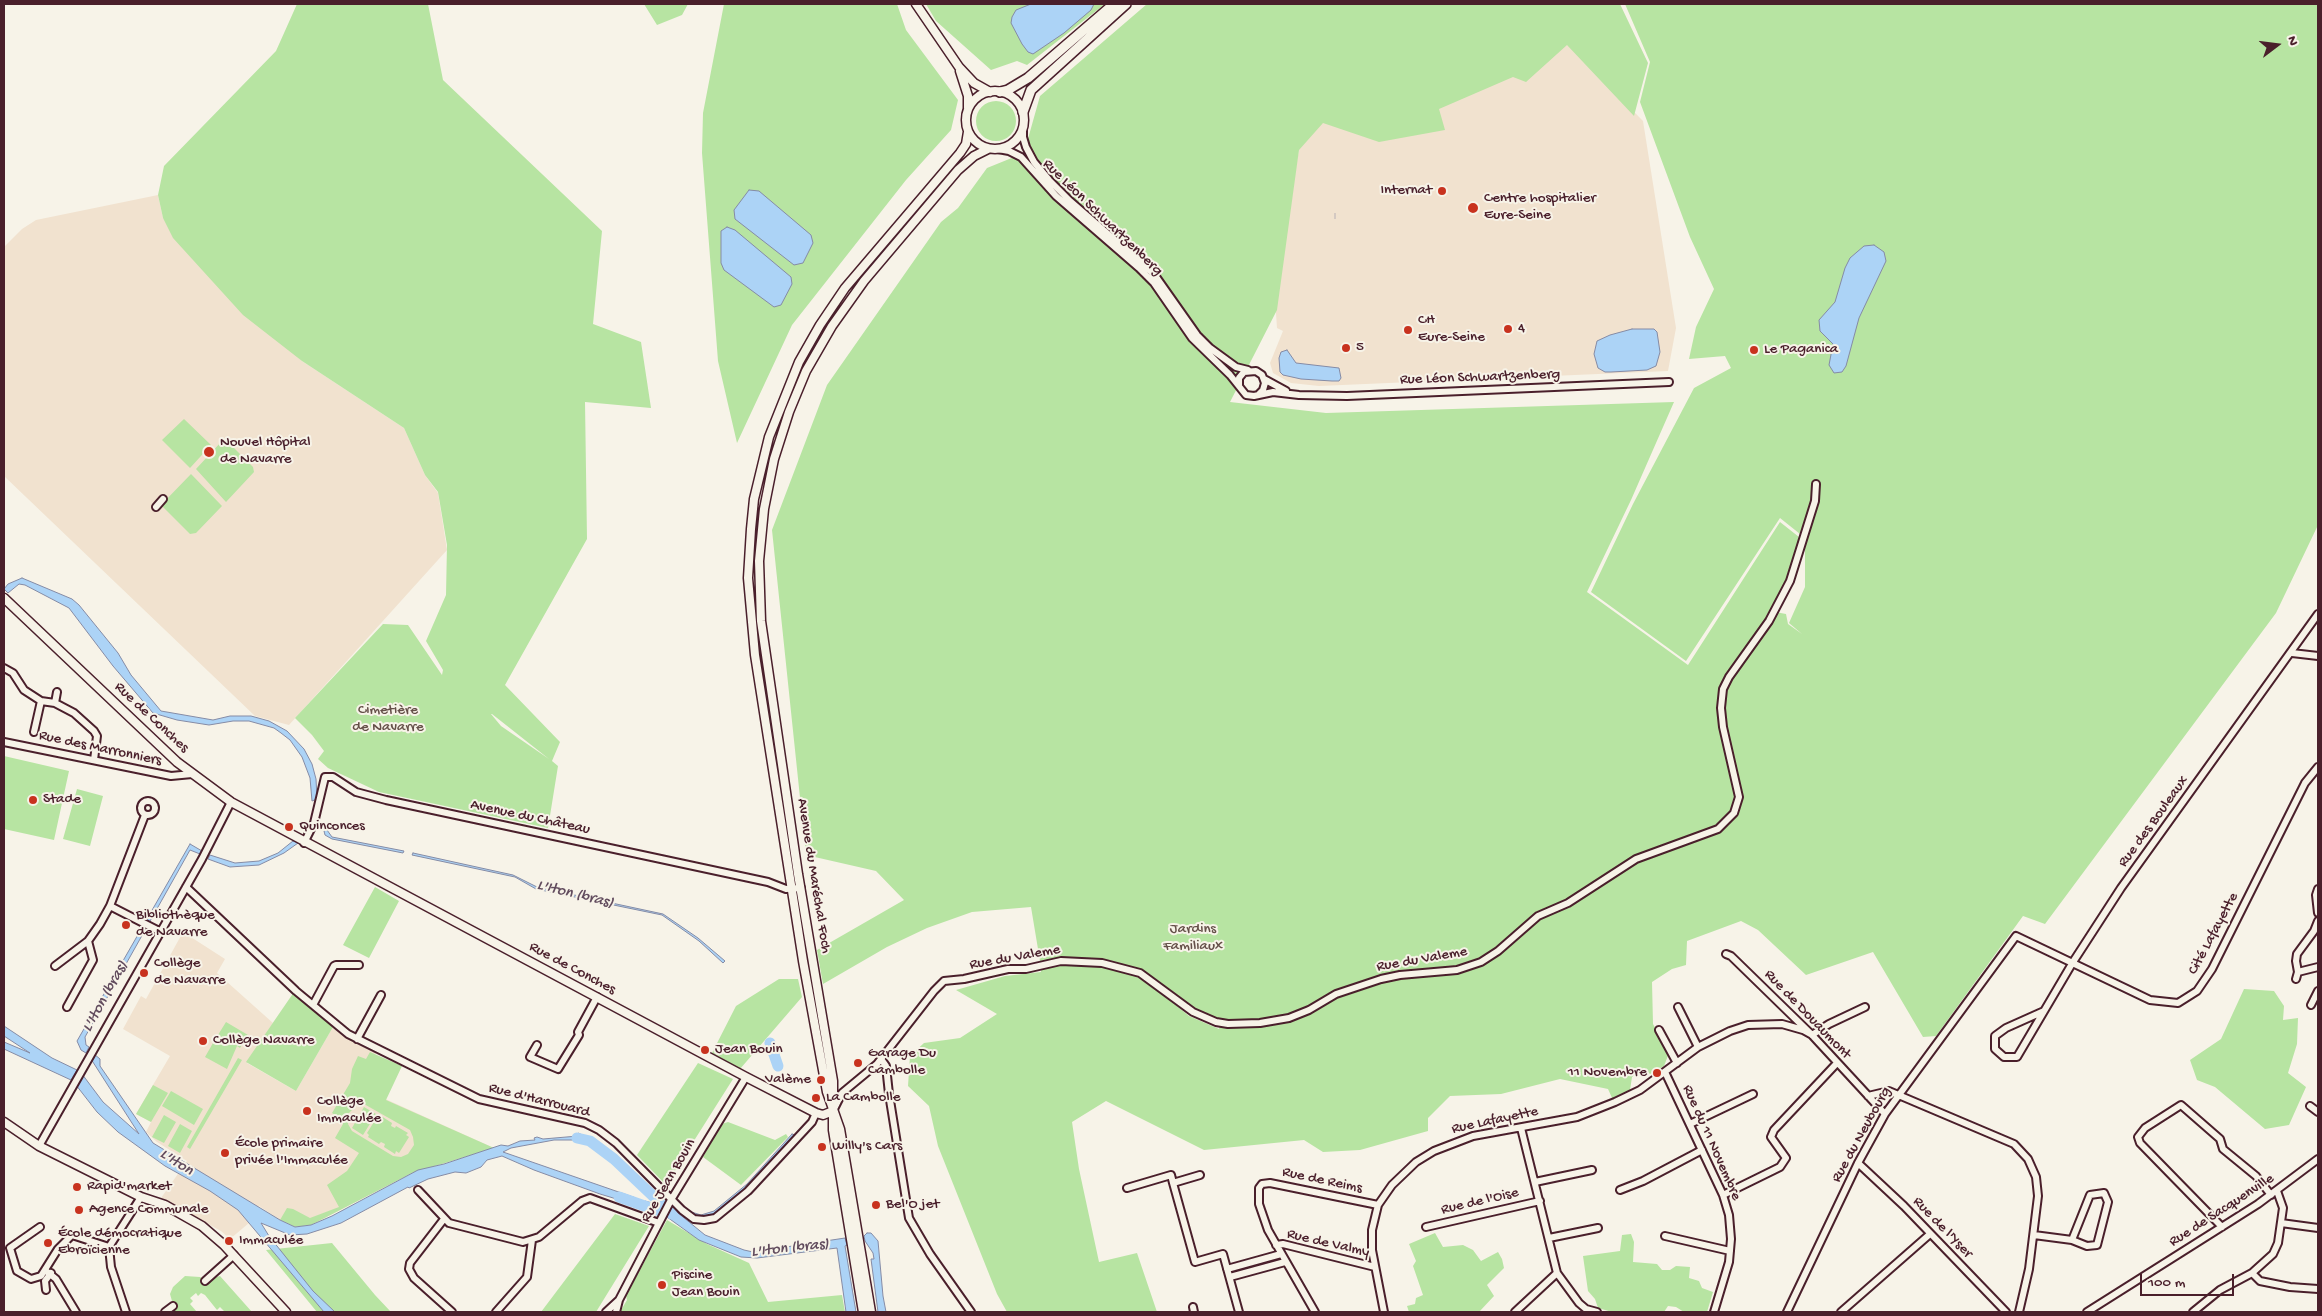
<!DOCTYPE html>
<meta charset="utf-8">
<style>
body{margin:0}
#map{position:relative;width:2322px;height:1316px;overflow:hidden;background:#f7f3e8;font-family:"Gochi Hand",sans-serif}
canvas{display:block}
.frame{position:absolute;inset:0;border:5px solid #4a1f2b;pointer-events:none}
.north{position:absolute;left:2252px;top:20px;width:50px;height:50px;-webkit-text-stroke:4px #f7f3e8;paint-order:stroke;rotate:75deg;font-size:14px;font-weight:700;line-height:20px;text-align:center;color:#4a1f2b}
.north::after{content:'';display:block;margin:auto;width:18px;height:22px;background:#4a1f2b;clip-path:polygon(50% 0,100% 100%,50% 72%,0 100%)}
.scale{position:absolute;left:2140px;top:1274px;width:94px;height:22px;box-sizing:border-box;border:2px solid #4a1f2b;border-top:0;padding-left:6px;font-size:15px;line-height:18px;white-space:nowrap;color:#4a1f2b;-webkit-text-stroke:4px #f7f3e8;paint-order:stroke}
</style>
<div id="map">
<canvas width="2322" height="1316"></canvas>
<div class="frame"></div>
<div class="north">N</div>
<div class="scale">100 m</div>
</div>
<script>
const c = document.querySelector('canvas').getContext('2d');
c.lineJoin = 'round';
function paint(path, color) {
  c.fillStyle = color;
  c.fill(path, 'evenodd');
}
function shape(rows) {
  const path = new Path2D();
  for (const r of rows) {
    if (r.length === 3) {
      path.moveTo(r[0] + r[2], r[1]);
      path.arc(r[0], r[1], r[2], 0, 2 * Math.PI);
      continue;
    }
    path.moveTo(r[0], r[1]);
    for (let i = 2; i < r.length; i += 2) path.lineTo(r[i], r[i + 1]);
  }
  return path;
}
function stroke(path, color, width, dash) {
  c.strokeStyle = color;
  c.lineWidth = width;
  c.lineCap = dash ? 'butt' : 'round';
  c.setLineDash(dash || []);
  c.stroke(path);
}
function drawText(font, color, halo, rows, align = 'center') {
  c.font = font + ' "Gochi Hand",sans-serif';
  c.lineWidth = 4;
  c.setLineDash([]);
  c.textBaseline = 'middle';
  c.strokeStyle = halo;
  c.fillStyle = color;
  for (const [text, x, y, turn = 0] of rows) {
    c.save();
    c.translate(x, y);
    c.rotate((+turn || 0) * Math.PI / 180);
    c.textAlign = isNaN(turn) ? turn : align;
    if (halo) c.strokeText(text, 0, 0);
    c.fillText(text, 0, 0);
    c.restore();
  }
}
const built = shape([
 [1408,4,1528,4,1643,121,1676,328,1668,371,1319,386,1291,383,1273,373,1270,363,1283,331,1277,328,1275,298,1299,149],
 [158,195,163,218,302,361,404,428,425,475,438,493,447,550,289,725,255,716,4,476,4,247,22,229,36,220],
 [183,932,225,959,217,973,273,1023,247,1063,296,1091,333,1027,355,1043,376,1053,361,1088,494,1148,412,1173,311,1225,280,1220,259,1206,249,1223,230,1239,221,1231,161,1198,187,1161,157,1142,146,1132,151,1122,136,1114,170,1056,123,1029,141,996,146,999]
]);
const green = shape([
 [297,4,428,4,443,80,602,231,593,324,641,342,651,408,585,402,587,539,505,685,560,742,552,761,558,766,548,828,379,792,328,768,318,759,324,751,312,735,295,718,383,624,408,625,442,675,443,670,426,641,446,595,447,545,438,492,425,475,404,428,302,361,243,315,173,238,163,218,158,195,164,166,276,51],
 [491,714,492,714,549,759,501,726],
 [644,4,688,4,682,15,657,25],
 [724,4,897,4,906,30,958,100,951,130,906,180,792,325,737,443,718,361,702,153,703,113],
 [926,4,1105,4,1027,65,1017,61,991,70,936,21],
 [1147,4,1620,4,1648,63,1634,116,1567,45,1526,82,1513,77,1439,109,1445,130,1379,142,1323,123,1299,150,1277,310,1230,402,1326,413,1674,402,1631,500,1587,592,1688,665,1780,522,1799,537,1788,578,1770,611,1786,614,1788,624,1802,634,1789,623,1805,587,1805,538,1780,518,1686,661,1591,592,1633,504,1694,388,1731,368,1725,356,1689,359,1696,327,1714,289,1690,237,1640,102,1650,62,1625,4,2318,4,2318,525,2276,613,2045,924,2023,916,1936,1036,1923,1037,1873,952,1806,975,1758,930,1741,921,1687,941,1686,965,1672,969,1652,982,1653,1024,1669,1053,1664,1066,1650,1074,1644,1068,1632,1077,1630,1090,1613,1100,1608,1089,1560,1079,1501,1094,1450,1096,1428,1118,1428,1131,1360,1150,1323,1152,1304,1140,1204,1150,1106,1101,1072,1122,1079,1169,1099,1262,1137,1253,1157,1312,1007,1312,997,1294,938,1146,929,1106,908,1086,910,1056,924,1043,960,1038,997,1014,956,990,1005,976,1041,972,1041,968,1069,965,1096,966,1128,972,1148,982,1189,1016,1219,1029,1221,1020,1196,1009,1137,968,1101,959,1067,958,1040,961,1031,907,972,912,927,928,887,947,823,984,817,950,904,900,876,871,806,855,772,530,827,385,941,222,958,208,987,168,1024,153,1040,96],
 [996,121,20],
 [184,419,211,445,190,468,162,440],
 [226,440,253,467,254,472,226,502,196,469,222,441],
 [191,474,222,506,196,533,190,534,161,505],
 [4,756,69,771,54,840,4,829],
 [77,789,103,796,90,846,63,839],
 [375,887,399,901,369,958,343,945],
 [779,979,798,979,802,997,740,1069,712,1053,736,1006],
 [2244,989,2274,991,2284,1006,2283,1020,2298,1018,2297,1044,2288,1073,2306,1087,2289,1125,2265,1129,2215,1087,2197,1080,2190,1060,2221,1039],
 [294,992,333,1027,296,1091,246,1062],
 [226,1022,248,1035,240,1048,237,1046,227,1069,205,1057,213,1043,216,1045,221,1037,218,1035],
 [370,1052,402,1066,386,1100,494,1148,412,1173,311,1225,295,1227,280,1220,287,1208,293,1209,310,1218,339,1207,327,1185,347,1171,359,1153,335,1138,343,1124,340,1123,342,1120,332,1113,350,1083,352,1069,358,1056,366,1059],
 [364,1104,410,1130,413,1137,414,1145,408,1154,401,1157,393,1156,352,1131,348,1124,349,1113,357,1105],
 [238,1058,242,1060,190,1149,187,1147],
 [698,1063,733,1079,666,1185,637,1155],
 [153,1085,168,1093,151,1122,136,1114],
 [171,1091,203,1109,194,1125,162,1106],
 [364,1107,376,1114,363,1135,352,1128],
 [164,1115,176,1122,164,1143,152,1137],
 [381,1116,392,1123,391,1126,395,1128,396,1126,408,1133,406,1135,409,1137,399,1153,396,1151,395,1154,384,1147,385,1144,381,1142,379,1144,368,1137,369,1135,367,1133,377,1117,379,1119],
 [728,1122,775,1140,786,1134,788,1137,741,1185,703,1157,722,1124],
 [180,1124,192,1131,180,1153,168,1146],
 [615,1214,649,1226,596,1312,541,1312],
 [667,1220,707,1244,749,1263,768,1302,842,1295,845,1312,620,1312,627,1300,626,1296,628,1292],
 [1435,1233,1443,1247,1463,1245,1473,1250,1481,1261,1498,1252,1502,1259,1504,1268,1487,1285,1494,1296,1479,1312,1409,1312,1407,1306,1415,1304,1416,1298,1423,1295,1413,1266,1416,1261,1409,1244],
 [1631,1234,1634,1242,1633,1262,1657,1264,1662,1270,1670,1270,1676,1266,1690,1267,1689,1278,1699,1281,1702,1288,1713,1292,1707,1312,1684,1312,1676,1307,1668,1306,1664,1312,1612,1312,1598,1308,1595,1299,1588,1291,1583,1256,1620,1251,1622,1235],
 [332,1243,375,1295,391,1312,317,1312,266,1250],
 [185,1276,200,1277,205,1280,220,1276,252,1312,225,1312,220,1307,217,1310,205,1295,201,1293,198,1296,196,1293,190,1298,193,1301,190,1304,197,1312,172,1312,174,1308,170,1294,173,1287]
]);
const water = shape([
 [1031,4,1094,4,1091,10,1064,33,1033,54,1028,52,1022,44,1011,23,1012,17,1016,10,1031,4],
 [749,190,759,191,811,235,813,243,803,263,794,265,735,219,734,210,749,190],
 [727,227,735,230,791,277,792,284,781,305,774,307,724,270,721,263,721,231,727,227],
 [1874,245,1884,252,1886,261,1859,318,1846,366,1842,372,1834,373,1829,365,1833,344,1820,331,1819,320,1835,302,1845,268,1850,258,1864,246,1874,245],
 [1632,329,1654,329,1657,332,1660,352,1656,366,1647,370,1611,372,1605,372,1598,368,1594,354,1597,341,1610,335,1632,329],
 [1287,350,1296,363,1339,368,1341,378,1339,381,1332,381,1301,379,1283,375,1280,372,1279,358,1281,352,1287,350],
 [22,578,72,599,79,605,118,653,131,675,161,711,213,720,230,716,251,716,269,721,287,731,304,749,312,764,316,779,317,799,312,801,310,778,302,757,290,740,281,733,274,728,249,721,233,721,209,725,177,720,153,713,113,666,69,608,25,585,19,584,8,593,4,589,8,584,22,578],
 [327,830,332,837,404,851,403,853,332,839,325,835,324,831,327,830],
 [293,841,298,843,284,853,259,865,230,867,208,859,210,855,235,863,259,861,278,853,293,841],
 [190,844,202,851,200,854,190,850,85,1037,86,1045,89,1047,86,1053,81,1050,77,1041,190,844],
 [413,853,513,875,537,887,663,914,698,938,725,961,723,963,699,941,662,915,536,889,515,877,412,855,413,853],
 [4,1026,52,1058,77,1070,71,1080,4,1049,4,1042,30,1053,4,1036,4,1026],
 [94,1054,100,1059,100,1066,153,1143,280,1220,295,1227,311,1225,332,1216,418,1170,444,1164,501,1145,508,1146,520,1141,535,1140,534,1138,537,1137,543,1139,578,1136,578,1133,591,1139,589,1143,576,1140,554,1140,511,1148,503,1152,636,1198,633,1204,600,1194,534,1170,502,1156,487,1160,481,1167,466,1173,455,1172,428,1179,409,1188,408,1187,341,1223,307,1234,290,1235,261,1223,269,1236,313,1291,335,1312,324,1312,238,1210,210,1191,165,1166,118,1132,97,1112,76,1085,82,1074,103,1102,139,1134,91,1059,94,1054],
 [792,1134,795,1135,743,1192,716,1214,701,1217,685,1210,701,1215,714,1211,747,1184,792,1134],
 [616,1157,646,1185,644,1189,613,1160,616,1157],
 [652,1189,664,1202,658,1214,641,1208,645,1201,659,1205,649,1195,652,1189],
 [672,1208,705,1235,744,1250,753,1252,845,1238,847,1245,845,1246,856,1312,846,1312,837,1248,757,1258,741,1257,699,1240,667,1217,672,1208],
 [867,1233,871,1233,878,1241,883,1296,886,1312,878,1312,871,1259,874,1259,873,1253,865,1241,864,1236,867,1233]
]);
const river = shape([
 [770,1043,778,1066],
 [577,1138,590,1141,614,1159,672,1214],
 [619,1197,656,1210]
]);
const minorTunnel = shape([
 [1334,216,1336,216]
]);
const minor = shape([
 [1023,127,1023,137,1026,147,1034,162,1049,180,1070,201,1154,274,1197,335,1210,348,1236,367,1248,370],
 [998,149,1009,151,1021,157,1056,196,1139,268,1154,283,1192,338,1230,375,1246,395,1254,396,1273,392,1299,395,1347,396,1669,382],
 [1264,379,1286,391],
 [1239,386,1239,378,1244,372,1256,371,1262,375,1265,383,1263,390,1258,395],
 [156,507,163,499],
 [2292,653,2318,656],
 [4,668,13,673,24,690,41,701,55,703,74,713,94,731,97,736,94,760],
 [55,703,57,692],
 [34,732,41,701],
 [4,742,171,776,192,774],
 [148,808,7],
 [304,843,314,823,325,777,333,777,356,792,386,800,768,882,786,889,801,888],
 [186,887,296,991,348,1034,479,1099,585,1123,599,1130,616,1143,682,1210,694,1219,704,1220,715,1218,748,1191,812,1122,816,1113],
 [2318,889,2316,895,2318,913],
 [110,906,161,932],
 [2318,921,2314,931,2297,954,2296,961,2298,972,2318,967],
 [1726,954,1731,956,1812,1035,1885,1114],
 [55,966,88,941,100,924,110,906,145,815],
 [2296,979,2298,972],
 [313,1005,334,966,336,965,359,965],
 [2311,1005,2318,991],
 [67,1007,93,960,88,941],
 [1678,1007,1698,1047],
 [2044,1011,2006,1028,1995,1036,1995,1049,2004,1057,2017,1057,2073,962,2121,888,2318,614],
 [1659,1030,1677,1063],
 [1812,1035,1829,1024,1865,1007],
 [357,1039,381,995],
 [537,1045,530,1057,558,1069,579,1035,578,1032,597,997],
 [881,1059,886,1066,889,1094,909,1218,930,1254,971,1312],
 [1665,1072,1723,1195,1729,1215,1731,1239,1729,1262,1714,1312],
 [1868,1096,1889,1091,2014,1144,2028,1159,2036,1177,2038,1196,2029,1269,2019,1312],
 [2310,1106,2318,1112],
 [833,1111,842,1093,877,1064,934,991,944,981,964,979,1008,969,1026,969,1061,961,1102,963,1140,973,1193,1012,1216,1022,1228,1024,1260,1023,1289,1018,1309,1010,1336,994,1381,979,1400,975,1457,970,1481,962,1498,951,1538,916,1568,903,1636,859,1718,829,1734,813,1739,797,1723,727,1721,708,1723,689,1729,677,1769,621,1790,581,1815,501,1816,484],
 [1690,1124,1753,1094],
 [1521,1128,1557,1273,1579,1303,1586,1309,1597,1312],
 [39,1146,202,859,231,802],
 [1858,1163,1904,1206,2006,1312],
 [1200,1175,1173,1183,1195,1262,1223,1254,1239,1312],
 [1535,1182,1592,1170],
 [1127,1188,1171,1175,1173,1183],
 [418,1190,449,1223,523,1242,539,1237,582,1201,590,1198,659,1223],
 [1620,1190,1643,1181,1702,1150],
 [1723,1195,1780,1167,1786,1158,1771,1137,1774,1130,1837,1063],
 [444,1219,410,1263,409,1269,414,1278,452,1312],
 [2281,1223,2318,1228],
 [40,1227,10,1248,17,1271,31,1279,41,1276,58,1249,72,1235,109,1247],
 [1426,1227,1540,1201],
 [2222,1227,2140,1143,2138,1137,2145,1128,2181,1105,2220,1139,2223,1149,2256,1176,2271,1195],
 [2034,1235,2072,1240,2090,1195,2104,1193,2108,1202,2097,1245,2087,1246,2072,1240],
 [1665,1236,1730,1251],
 [1549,1238,1598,1228],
 [1276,1245,1283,1244,1375,1267],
 [1227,1269,1281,1254],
 [45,1270,56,1279,76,1312],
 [2252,1273,2260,1281,2290,1287,2318,1289],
 [1230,1277,1285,1262],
 [205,1281,234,1255],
 [46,1290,45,1281,51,1273],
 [1193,1307,1194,1312],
 [126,1312,111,1267,109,1247,141,1197],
 [165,1312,173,1306],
 [496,1312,527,1277,532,1240],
 [606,1312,619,1300],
 [616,1312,619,1300,671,1200,746,1077],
 [1315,1312,1268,1230,1259,1204,1259,1188,1262,1184,1270,1183,1378,1205],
 [1384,1312,1372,1250,1372,1230,1378,1205,1392,1185,1416,1162,1434,1151,1473,1136,1577,1117,1615,1102,1640,1090,1698,1047,1730,1031,1748,1025,1782,1024,1803,1030,1812,1035],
 [1515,1312,1557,1273],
 [1787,1312,1858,1163,1885,1114,2016,936,2150,1000,2178,1003,2197,991,2212,969,2305,783,2318,767],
 [1841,1312,1930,1234],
 [2087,1312,2258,1204,2318,1159],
 [2193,1312,2220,1290,2252,1273,2273,1254,2278,1243,2283,1208,2277,1191]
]);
const major = shape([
 [916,4,959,67,974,83,990,92],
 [960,71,968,96,968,108],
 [995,120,29],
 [4,598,177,762,231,802,746,1077,816,1113,823,1115,833,1111],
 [833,1101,833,1081,798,874,761,621,759,561,764,509,774,459,789,412,806,371,832,326,864,281,958,170,974,156,988,149],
 [833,1115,833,1130,863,1312],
 [4,1122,39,1146,141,1197,165,1205,202,1226,224,1245,286,1312],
 [871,1312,840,1129,827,1092,803,961,755,655,748,578,751,529,754,499,769,437,799,362,820,325,845,288,960,153,966,144,968,132]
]);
const highway = shape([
 [1000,92,1008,90,1028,78,1114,4],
 [1023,112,1031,90,1126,4]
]);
const markers = [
 [1442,191,5,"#c8321e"],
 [1473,208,6,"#c8321e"],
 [1508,329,5,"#c8321e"],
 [1408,330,5,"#c8321e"],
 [1346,348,5,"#c8321e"],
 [1754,350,5,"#c8321e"],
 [209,452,6,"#c8321e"],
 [33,800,5,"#c8321e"],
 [289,827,5,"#c8321e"],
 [126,925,5,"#c8321e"],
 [144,973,5,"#c8321e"],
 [203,1041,5,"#c8321e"],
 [705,1050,5,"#c8321e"],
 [858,1063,5,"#c8321e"],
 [1657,1073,5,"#c8321e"],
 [821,1080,5,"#c8321e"],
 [816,1098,5,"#c8321e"],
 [307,1111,5,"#c8321e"],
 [822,1147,5,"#c8321e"],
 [225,1153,5,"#c8321e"],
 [77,1187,5,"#c8321e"],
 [876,1205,5,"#c8321e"],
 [79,1210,5,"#c8321e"],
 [229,1241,5,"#c8321e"],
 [48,1243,5,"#c8321e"],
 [662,1285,5,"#c8321e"]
];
const poiNames = [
 ["Internat",1432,191,"right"],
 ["Centre hospitalier",1484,199],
 ["Eure-Seine",1484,216],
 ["CH",1418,321],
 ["Eure-Seine",1418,338],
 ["4",1518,329],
 ["5",1356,348],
 ["Le Paganica",1764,350],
 ["Nouvel Hôpital",220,443],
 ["de Navarre",220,460],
 ["Stade",43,800],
 ["Quinconces",299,827],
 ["Bibliothèque",136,916],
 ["de Navarre",136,933],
 ["Collège",154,964],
 ["de Navarre",154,981],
 ["Collège Navarre",213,1041],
 ["Jean Bouin",715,1050],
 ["Garage Du",868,1054],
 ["Cambolle",868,1071],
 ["11 Novembre",1647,1073,"right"],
 ["Valème",811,1080,"right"],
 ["La Cambolle",826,1098],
 ["Collège",317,1102],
 ["Immaculée",317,1119],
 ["École primaire",235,1144],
 ["privée l'Immaculée",235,1161],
 ["Willy's Cars",832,1147],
 ["Rapid'market",87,1187],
 ["Bel'O jet",886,1205],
 ["Agence Communale",89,1210],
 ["École démocratique",58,1234],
 ["Ebroïcienne",58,1251],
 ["Immaculée",239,1241],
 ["Piscine",672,1276],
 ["Jean Bouin",672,1293]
];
const streetNames = [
 ["Rue Léon Schwartzenberg",1102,218,44],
 ["Rue Léon Schwartzenberg",1480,378,-2],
 ["Rue de Conches",151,718,43],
 ["Rue des Marronniers",100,749,12],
 ["Avenue du Château",530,818,12],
 ["Rue des Bouleaux",2154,822,-54],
 ["Avenue du Maréchal Foch",813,876,81],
 ["Cité Lafayette",2214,934,-62],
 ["Rue du Valeme",1015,958,-10],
 ["Rue du Valeme",1422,960,-10],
 ["Rue de Conches",572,969,28],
 ["Rue de Douaumont",1807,1015,46],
 ["Rue d'Harrouard",539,1101,14],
 ["Rue Lafayette",1495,1121,-12],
 ["Rue du Neubourg",1862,1135,-61],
 ["Rue du 11 Novembre",1711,1143,66],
 ["Rue Jean Bouin",669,1181,-60],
 ["Rue de Reims",1322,1181,12],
 ["Rue de l'Oise",1480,1202,-13],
 ["Rue de Sacquenville",2222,1211,-33],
 ["Rue de l'Yser",1942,1228,46],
 ["Rue de Valmy",1328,1244,13]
];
const parkNames = [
 ["Cimetière",388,711],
 ["de Navarre",388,728],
 ["Jardins",1193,930],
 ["Familiaux",1193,947]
];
const waterNames = [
 ["L'Iton (bras)",575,895,14],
 ["L'Iton (bras)",106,997,-61],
 ["L'Iton",176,1163,33],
 ["L'Iton (bras)",790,1249,-6]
];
paint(built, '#f1e2cf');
paint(green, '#b7e4a2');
paint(water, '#acd3f6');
stroke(water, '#858ba5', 1);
stroke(river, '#acd3f6', 11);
stroke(minorTunnel, '#d4c9c2', 6, [6, 3]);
stroke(minor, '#4a1f2b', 10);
stroke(major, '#4a1f2b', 11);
stroke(highway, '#4a1f2b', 12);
stroke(minor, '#f7f3e8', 6);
stroke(major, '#f7f3e8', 8);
stroke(highway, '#f7f3e8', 9);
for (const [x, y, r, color] of markers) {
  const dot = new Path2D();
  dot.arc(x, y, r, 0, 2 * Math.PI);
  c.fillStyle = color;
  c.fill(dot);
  stroke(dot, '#f7f3e8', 2);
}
drawText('15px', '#4a1f2b', '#f7f3e8', poiNames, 'left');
drawText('15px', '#4a1f2b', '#f7f3e8', streetNames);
drawText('15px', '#655049', '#f7f3e8', parkNames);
drawText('italic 16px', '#624c5e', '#f7f3e8', waterNames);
</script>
